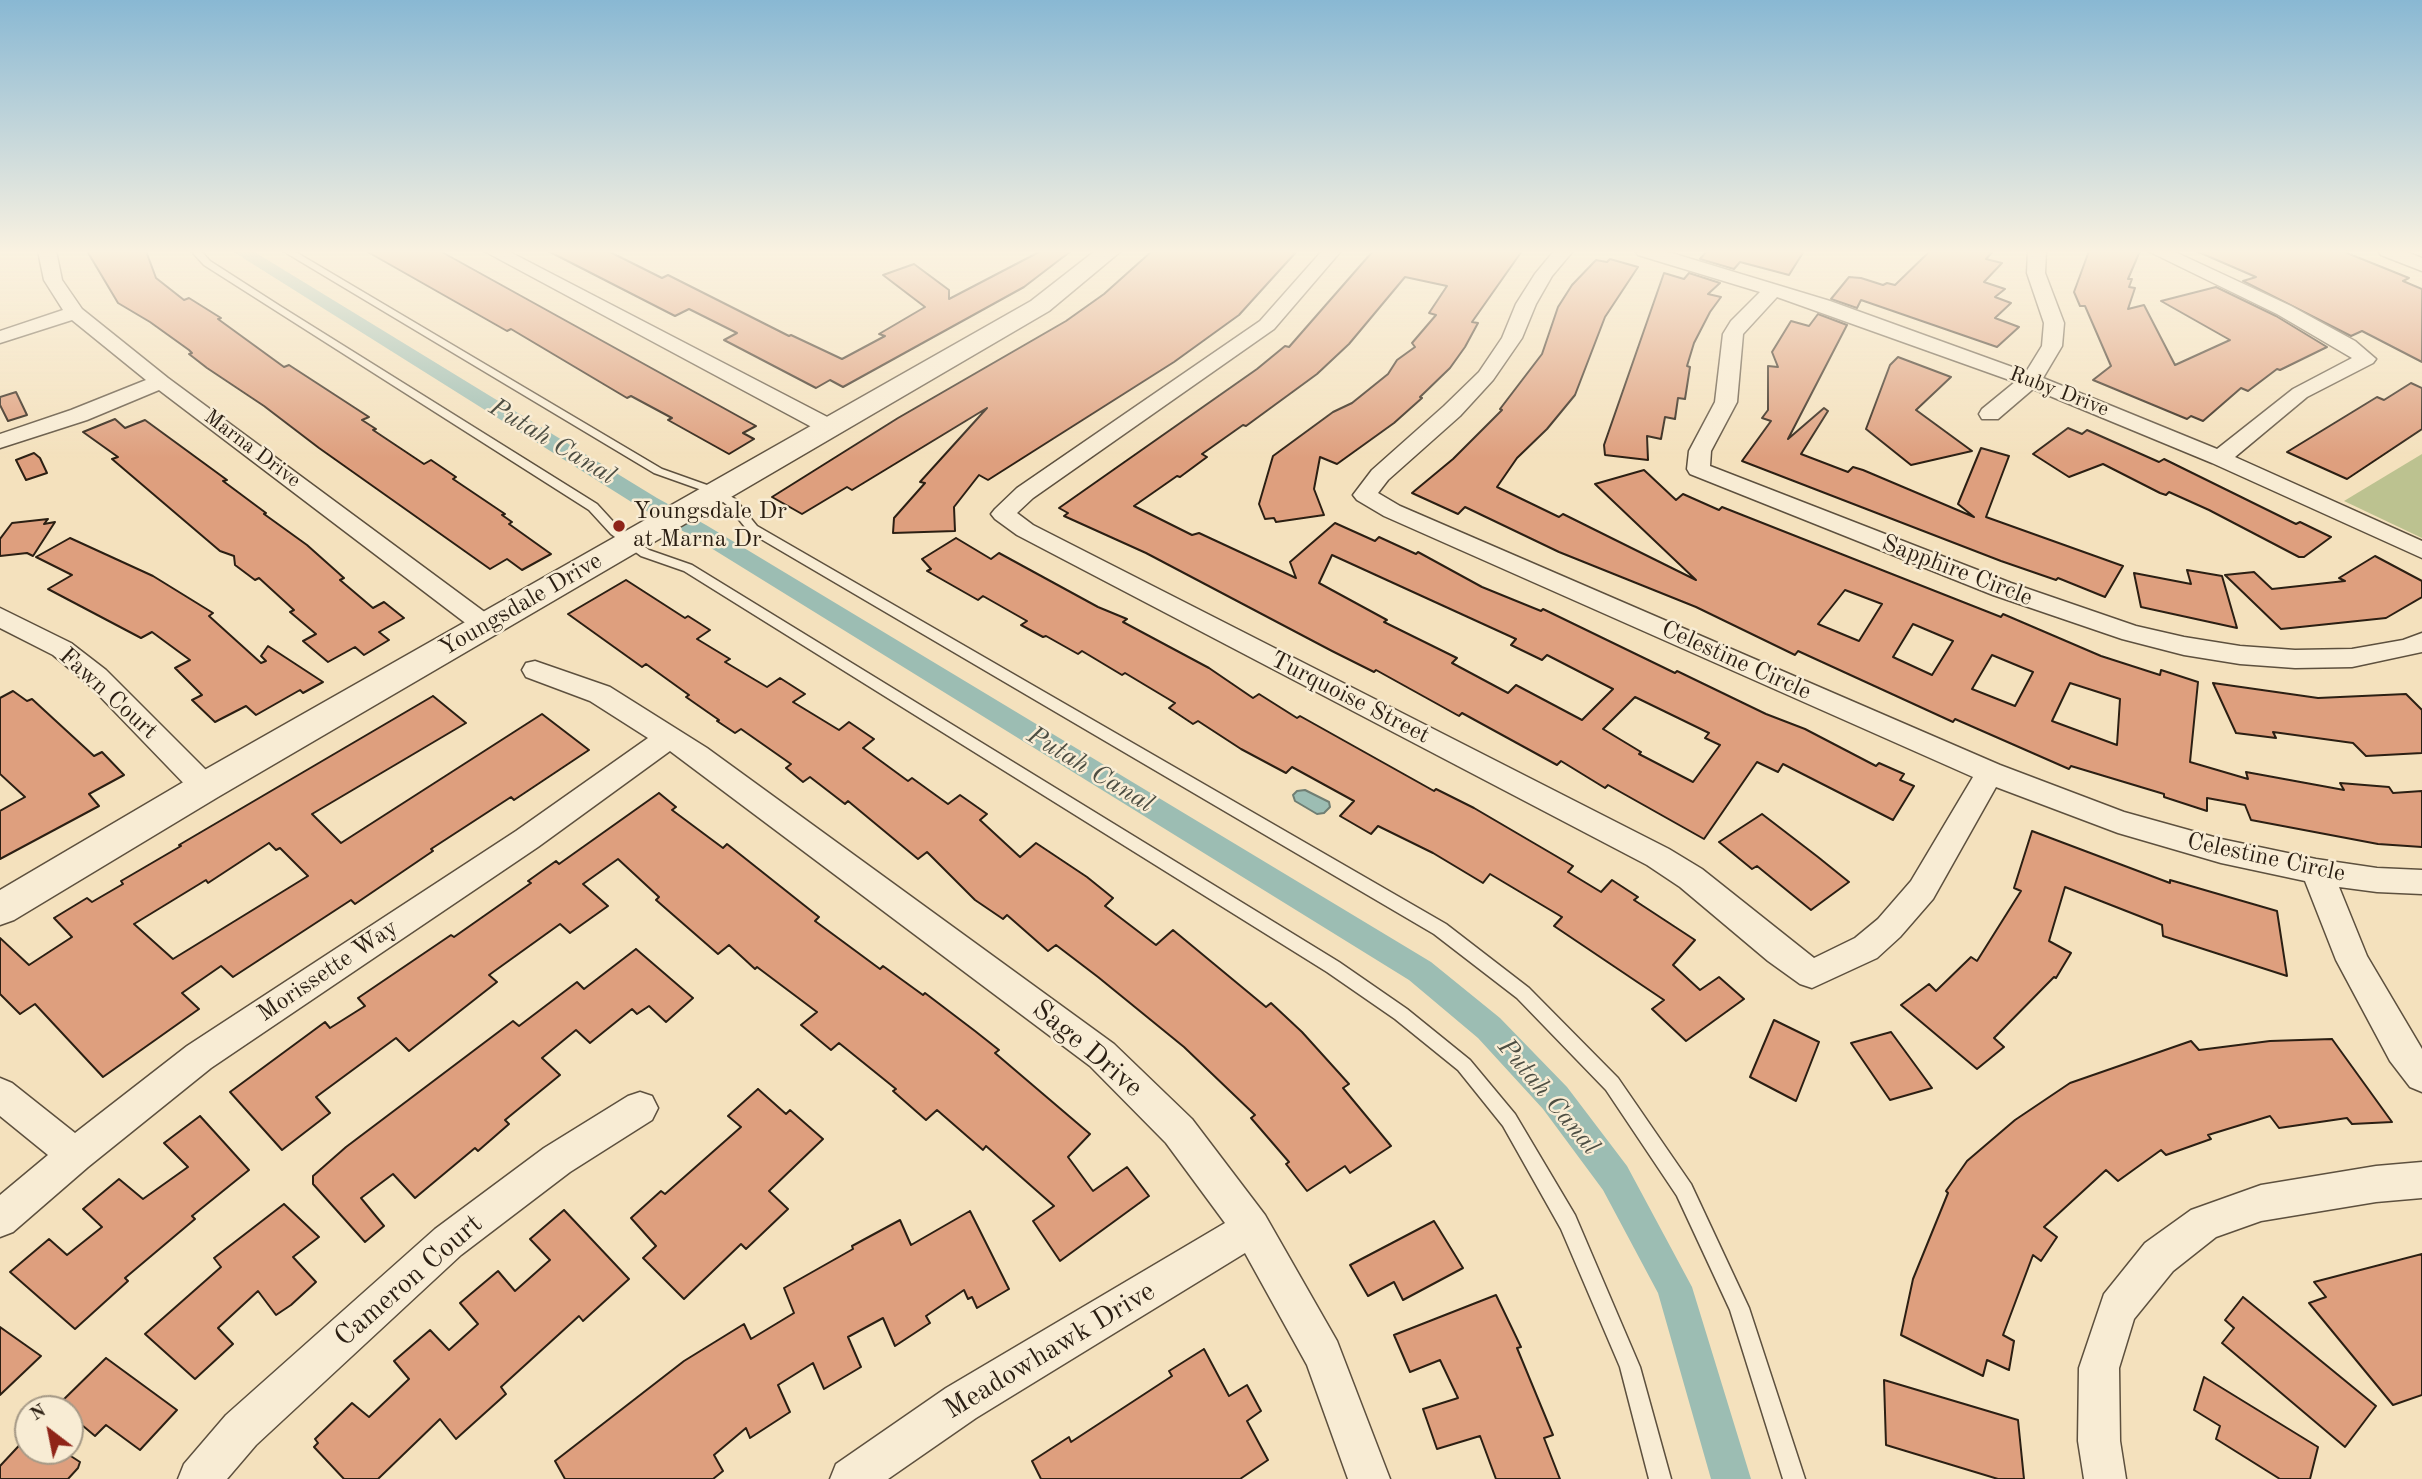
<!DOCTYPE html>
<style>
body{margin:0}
#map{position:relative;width:2422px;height:1479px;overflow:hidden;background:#f4e1bd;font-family:"Old Standard TT",serif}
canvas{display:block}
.north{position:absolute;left:14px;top:1395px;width:70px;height:70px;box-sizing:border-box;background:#f8ecd4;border:2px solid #a69a87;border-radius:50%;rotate:328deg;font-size:19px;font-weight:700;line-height:28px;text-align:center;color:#2b1f13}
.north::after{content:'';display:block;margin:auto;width:24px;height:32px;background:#8f2418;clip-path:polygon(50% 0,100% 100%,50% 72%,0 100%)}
</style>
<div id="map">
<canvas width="2422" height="1479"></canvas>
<div class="north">N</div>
</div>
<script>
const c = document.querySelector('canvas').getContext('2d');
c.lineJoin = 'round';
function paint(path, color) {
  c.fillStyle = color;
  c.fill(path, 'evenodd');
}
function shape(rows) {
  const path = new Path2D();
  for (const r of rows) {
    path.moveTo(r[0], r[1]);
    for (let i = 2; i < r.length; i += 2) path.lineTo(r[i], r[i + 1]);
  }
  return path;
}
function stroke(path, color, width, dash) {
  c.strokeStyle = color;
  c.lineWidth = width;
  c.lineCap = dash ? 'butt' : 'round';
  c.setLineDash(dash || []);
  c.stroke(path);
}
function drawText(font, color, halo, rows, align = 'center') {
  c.font = font + ' "Old Standard TT",serif';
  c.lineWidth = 5;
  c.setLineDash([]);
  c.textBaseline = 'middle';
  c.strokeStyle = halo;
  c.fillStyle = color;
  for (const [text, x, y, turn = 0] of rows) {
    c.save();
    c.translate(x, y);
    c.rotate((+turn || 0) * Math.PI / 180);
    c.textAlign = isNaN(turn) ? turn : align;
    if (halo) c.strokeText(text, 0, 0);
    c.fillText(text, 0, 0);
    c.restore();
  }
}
const green = shape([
 [2422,454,2422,538,2344,501]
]);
const water = shape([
 [1305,790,1329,802,1330,807,1324,813,1317,814,1295,801,1293,795,1297,791,1305,790]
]);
const canal = shape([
 [232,251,253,251,657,498,706,525,1431,962,1500,1018,1567,1087,1627,1166,1692,1287,1751,1479,1711,1479,1658,1293,1603,1190,1543,1109,1478,1038,1409,980,690,535,641,508,232,251]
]);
const building = shape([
 [87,251,146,251,156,278,184,300,189,298,221,318,218,319,284,367,289,365,369,417,362,420,376,429,373,430,424,464,431,460,456,477,453,479,505,514,502,515,512,522,509,524,551,554,522,570,507,559,490,569,319,448,264,406,207,368,189,354,192,353,189,350,150,322,118,303,87,251],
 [366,251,440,251,756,426,743,433,754,439,729,454,668,420,672,418,631,396,627,398,511,329,507,331,366,251],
 [548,251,608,251,662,278,668,275,789,336,791,335,842,359,885,336,879,334,925,307,883,275,914,264,949,290,949,299,1041,251,1071,251,1024,287,843,387,830,380,816,388,724,340,737,333,689,309,675,316,548,251],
 [1152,251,1297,251,1239,315,1174,362,988,480,979,475,954,507,955,531,893,533,894,518,925,483,920,482,987,408,852,490,847,487,802,514,772,497,898,418,1066,321,1104,294,1152,251],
 [1373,251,1522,251,1472,322,1478,323,1465,347,1450,368,1420,397,1422,398,1394,423,1337,464,1320,457,1314,489,1324,515,1276,522,1274,518,1265,519,1259,504,1273,456,1333,412,1352,403,1388,374,1397,360,1415,347,1412,343,1436,315,1429,313,1447,286,1405,277,1349,344,1317,374,1246,426,1243,425,1202,454,1207,457,1180,477,1177,476,1134,506,1192,535,1199,533,1296,578,1290,562,1335,523,1375,541,1379,537,1416,554,1418,552,1482,587,1541,611,1543,609,1675,673,1677,671,1766,714,1805,729,1876,766,1879,763,1904,774,1900,780,1914,786,1893,820,1783,764,1778,772,1757,762,1704,839,1608,785,1605,788,1561,761,1557,765,1462,713,1459,716,1376,670,1374,672,1332,651,1146,553,1064,516,1068,513,1059,508,1257,369,1285,346,1289,347,1373,251],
 [1332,555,1516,639,1511,645,1542,660,1547,655,1613,689,1582,720,1516,685,1508,693,1452,663,1457,658,1384,622,1387,620,1319,583,1332,555],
 [1635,697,1709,733,1705,738,1720,745,1693,782,1639,754,1641,752,1603,729,1635,697],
 [1707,251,1804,251,1789,275,1740,262,1734,269,1700,259,1707,251],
 [1930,251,1993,251,1986,259,2002,263,1984,282,2005,289,1995,297,2011,303,1995,318,2019,327,1997,347,1861,300,1857,308,1831,299,1849,277,1861,278,1883,285,1887,283,1895,285,1930,251],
 [2089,251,2140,251,2128,279,2132,279,2129,287,2135,288,2128,309,2144,305,2175,365,2230,340,2161,301,2216,287,2276,316,2327,347,2280,370,2277,369,2248,391,2241,388,2203,421,2191,416,2187,419,2093,380,2111,366,2085,306,2080,306,2074,292,2089,251],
 [2196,251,2342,251,2409,278,2403,281,2422,289,2422,362,2362,331,2351,336,2243,281,2256,277,2196,251],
 [1610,259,1638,267,1605,317,1575,395,1547,429,1517,458,1497,487,1559,517,1563,514,1696,580,1595,484,1644,470,1676,500,1683,494,1719,510,1722,507,2001,617,2003,614,2101,656,2160,675,2161,670,2198,682,2190,762,2248,779,2246,772,2344,790,2340,783,2389,787,2393,793,2422,791,2422,847,2378,844,2251,820,2245,805,2207,798,2207,811,2164,797,2164,794,2071,766,2069,769,1955,719,1953,722,1798,651,1795,655,1696,607,1559,552,1465,507,1458,514,1412,493,1453,459,1502,410,1500,409,1542,354,1558,307,1572,285,1596,260,1607,262,1610,259],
 [1845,590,1882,604,1859,641,1818,624,1845,590],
 [1913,624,1953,641,1932,675,1893,657,1913,624],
 [1992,655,2033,672,2015,706,1972,689,1992,655],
 [2070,683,2120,699,2117,745,2052,721,2070,683],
 [1664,273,1684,279,1689,273,1720,283,1708,294,1721,297,1710,312,1694,343,1687,366,1690,367,1685,399,1678,398,1675,419,1665,417,1661,439,1647,436,1648,460,1605,455,1604,445,1664,273],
 [1818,314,1847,325,1788,439,1824,408,1828,411,1801,454,1848,472,1853,467,1863,470,1974,517,1958,504,1981,448,2009,456,1986,517,2123,566,2105,597,2058,578,2056,580,2001,561,1742,461,1771,421,1762,418,1768,410,1768,366,1778,367,1772,352,1791,321,1809,326,1818,314],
 [1898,357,1951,377,1916,410,1972,451,1911,465,1866,429,1890,365,1898,357],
 [2411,383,2422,388,2422,429,2347,479,2287,452,2377,397,2384,400,2411,383],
 [16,392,27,415,8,421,0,405,0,397,16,392],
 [115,419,125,428,145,420,227,480,223,481,266,513,264,514,307,545,344,578,340,580,373,608,384,602,404,618,379,632,389,640,364,655,355,647,328,662,303,641,316,634,290,612,294,610,259,578,255,580,235,565,234,556,220,551,112,459,118,457,83,432,115,419],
 [2068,428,2082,434,2087,430,2159,462,2164,459,2296,524,2300,522,2331,537,2304,557,2299,557,2209,510,2169,492,2166,495,2160,493,2103,464,2069,477,2033,454,2068,428],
 [34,453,40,458,47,473,26,480,16,460,34,453],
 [48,519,44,524,55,522,33,556,27,553,0,556,0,539,12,523,48,519],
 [70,538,153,576,213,613,209,616,261,663,266,661,261,656,268,646,323,682,303,693,300,690,256,715,246,706,215,722,192,700,202,695,175,668,190,660,152,632,141,638,48,589,72,575,36,557,70,538],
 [956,538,991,559,999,553,1098,607,1127,619,1123,622,1209,668,1253,698,1259,694,1297,718,1300,716,1434,791,1436,789,1474,808,1573,866,1568,872,1601,892,1612,880,1638,897,1634,900,1695,940,1673,965,1700,990,1719,977,1744,999,1686,1041,1652,1009,1664,1000,1554,926,1562,917,1490,874,1483,883,1433,853,1378,826,1371,834,1340,816,1354,801,1292,767,1286,773,1241,749,1198,721,1193,724,1169,708,1175,703,1125,673,1122,675,1082,651,1078,654,1046,636,1043,637,1021,625,1027,621,983,596,978,600,927,571,931,569,922,559,956,538],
 [2375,556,2422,581,2422,597,2386,618,2281,629,2225,575,2254,572,2272,589,2345,581,2339,578,2375,556],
 [2187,570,2222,576,2237,628,2141,607,2134,573,2191,584,2187,570],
 [626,580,685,618,688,616,710,630,697,639,730,659,725,662,767,687,780,678,805,694,793,702,839,730,849,722,874,739,863,748,908,781,912,778,948,804,960,795,987,814,980,820,1020,857,1036,843,1087,877,1113,898,1105,906,1156,945,1173,930,1266,1007,1271,1003,1302,1032,1349,1084,1343,1088,1391,1146,1350,1173,1345,1166,1307,1191,1286,1164,1289,1162,1251,1118,1255,1115,1184,1047,1098,977,1056,945,1048,951,1007,915,1003,919,975,900,927,852,918,859,848,801,845,804,810,777,803,782,786,768,791,764,741,729,735,733,717,721,719,720,686,697,689,695,646,664,642,667,568,614,626,580],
 [2213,683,2318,698,2406,694,2422,710,2422,753,2366,756,2353,743,2273,732,2276,738,2236,733,2213,683],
 [13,691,27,701,32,699,94,756,102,752,124,775,89,794,99,806,0,859,0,811,25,797,0,774,0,698,13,691],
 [433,696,466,723,312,814,341,843,542,714,589,750,514,800,511,797,431,849,433,851,355,904,351,900,233,977,221,966,182,993,199,1009,103,1077,35,1004,20,1014,0,994,0,938,29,965,72,937,54,918,87,898,92,902,123,884,121,881,181,846,179,845,433,696],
 [269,843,276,850,280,848,308,876,173,959,134,924,206,880,208,883,269,843],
 [659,793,676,807,672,810,723,848,727,844,819,917,815,921,880,969,883,966,923,995,925,993,975,1031,999,1050,995,1053,1090,1134,1068,1157,1093,1191,1127,1167,1149,1196,1060,1261,1033,1221,1054,1206,986,1146,983,1150,937,1110,926,1120,893,1091,896,1089,839,1043,831,1050,801,1025,817,1012,757,967,755,969,729,945,718,954,656,900,659,897,618,859,583,884,608,906,570,933,560,924,489,975,497,982,409,1051,396,1038,316,1097,330,1113,282,1150,230,1092,325,1022,330,1028,365,1006,358,998,451,935,454,937,531,883,528,881,556,861,559,864,659,793],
 [1762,814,1818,857,1849,882,1811,910,1757,866,1752,869,1719,842,1762,814],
 [2032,831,2170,883,2170,880,2277,911,2287,976,2163,936,2162,925,2065,887,2049,941,2071,953,2056,978,2054,977,1994,1038,2004,1047,1977,1069,1901,1005,1929,984,1936,991,1971,957,1977,961,2021,891,2014,888,2032,831],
 [636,949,693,998,666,1022,649,1006,637,1014,632,1009,590,1043,576,1030,542,1058,560,1075,505,1120,509,1124,478,1151,475,1148,415,1198,393,1174,361,1198,384,1226,365,1242,313,1184,313,1176,346,1147,513,1021,519,1026,577,982,584,989,636,949],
 [1774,1020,1819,1042,1796,1101,1750,1077,1774,1020],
 [1891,1032,1932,1088,1890,1100,1851,1043,1891,1032],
 [2332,1039,2392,1122,2352,1124,2347,1118,2279,1128,2270,1116,2208,1135,2211,1139,2166,1155,2161,1150,2118,1181,2106,1170,2044,1227,2057,1237,2041,1261,2033,1255,2003,1335,2014,1341,2009,1370,1987,1360,1983,1376,1901,1335,1913,1279,1948,1193,1946,1191,1967,1161,2015,1120,2070,1083,2191,1041,2199,1050,2270,1041,2332,1039],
 [758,1089,786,1114,790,1110,823,1139,769,1191,788,1209,746,1249,741,1244,684,1299,643,1258,656,1246,631,1218,661,1191,665,1194,741,1127,728,1116,758,1089],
 [200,1116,249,1170,192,1216,195,1219,125,1278,128,1281,75,1329,10,1272,49,1239,67,1255,102,1227,83,1209,119,1179,143,1199,188,1167,164,1143,200,1116],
 [284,1204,319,1237,293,1257,316,1282,291,1305,276,1315,258,1291,218,1328,233,1344,195,1379,145,1334,221,1267,214,1258,284,1204],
 [564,1210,629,1279,583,1321,579,1316,501,1387,506,1394,456,1439,440,1419,378,1479,344,1479,314,1447,318,1443,315,1439,352,1403,369,1417,409,1379,394,1361,430,1330,449,1350,478,1324,460,1303,498,1271,515,1291,550,1260,530,1239,564,1210],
 [970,1211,1009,1289,977,1308,972,1297,968,1299,964,1290,926,1316,930,1323,895,1346,883,1318,848,1337,861,1367,824,1389,813,1363,778,1385,790,1412,750,1438,746,1428,714,1455,723,1471,713,1479,565,1479,555,1461,684,1361,744,1324,751,1339,794,1313,784,1288,853,1249,852,1246,900,1220,911,1245,970,1211],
 [1434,1221,1463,1268,1403,1300,1394,1282,1368,1296,1350,1265,1434,1221],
 [2422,1254,2422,1395,2393,1405,2309,1303,2326,1297,2314,1282,2422,1254],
 [1496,1295,1521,1347,1517,1348,1553,1435,1544,1438,1560,1479,1496,1479,1480,1436,1437,1449,1423,1409,1458,1398,1440,1360,1410,1372,1394,1335,1496,1295],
 [2243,1297,2376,1406,2345,1447,2222,1343,2234,1328,2225,1320,2243,1297],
 [0,1327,41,1356,0,1395,0,1327],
 [1204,1349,1229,1396,1247,1385,1261,1411,1247,1421,1268,1460,1240,1479,1041,1479,1032,1461,1069,1437,1071,1442,1172,1376,1169,1371,1204,1349],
 [106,1358,177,1410,140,1450,106,1425,95,1436,70,1415,70,1409,63,1409,58,1405,106,1358],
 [2204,1377,2318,1447,2310,1479,2280,1479,2216,1439,2220,1426,2194,1410,2204,1377],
 [1884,1380,2018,1420,2024,1479,1998,1479,1886,1445,1884,1380],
 [28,1436,28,1451,63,1451,80,1462,78,1468,68,1479,0,1479,0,1466,28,1436]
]);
const service = shape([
 [191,251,201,251,210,261,280,306,597,504,619,528,649,550,692,565,1339,962,1407,1009,1470,1060,1515,1114,1575,1215,1640,1367,1671,1479,1649,1479,1620,1367,1561,1229,1503,1126,1458,1070,1395,1019,1327,972,684,571,641,556,611,534,589,510,204,265,191,251],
 [283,251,294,251,662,469,721,490,735,499,757,526,1446,924,1529,988,1618,1078,1691,1184,1749,1308,1805,1479,1783,1479,1730,1310,1677,1196,1606,1090,1517,998,1434,934,749,532,727,505,713,494,654,473,283,251]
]);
const minor = shape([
 [38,251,56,251,62,280,82,309,168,378,494,619,498,625,494,631,485,634,476,631,159,390,87,420,0,448,0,434,71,410,146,380,72,320,0,343,0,331,63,310,44,280,38,251],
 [484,251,508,251,837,422,840,427,837,432,821,432,484,251],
 [1322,251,1341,251,1274,329,1033,498,1017,513,1033,525,1669,849,1702,869,1814,958,1855,938,1878,919,1911,881,1973,777,1384,516,1357,500,1353,495,1372,470,1444,406,1479,372,1502,338,1516,304,1535,274,1554,251,1573,251,1552,276,1536,304,1522,338,1493,380,1460,416,1388,480,1378,493,1400,506,2000,765,2124,812,2221,839,2316,859,2377,868,2422,870,2422,894,2377,892,2339,887,2367,956,2422,1049,2422,1092,2410,1087,2390,1061,2336,960,2305,881,2221,863,2118,833,1996,787,1933,899,1900,937,1877,958,1812,988,1800,984,1768,961,1680,887,1647,865,1017,535,995,519,991,514,995,509,1017,488,1260,321,1322,251],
 [1635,251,1665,251,1830,301,2026,372,2042,346,2044,323,2027,273,2028,251,2046,251,2045,273,2064,323,2062,346,2043,378,2217,449,2293,389,2352,358,2277,314,2148,251,2173,251,2291,306,2355,341,2376,359,2373,363,2307,397,2235,457,2422,541,2422,558,2212,463,2033,389,1998,419,1982,419,1979,414,1982,409,2015,382,1777,297,1743,334,1737,402,1711,451,1710,466,2011,583,2136,626,2184,637,2240,646,2295,650,2352,649,2403,640,2422,633,2422,652,2352,667,2295,668,2240,664,2184,655,2122,639,1993,595,1690,474,1687,469,1689,451,1715,402,1723,334,1731,321,1760,292,1638,255,1635,251],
 [2378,251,2404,251,2422,258,2422,271,2381,255,2378,251],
 [0,608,71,643,106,670,215,779,219,787,215,795,205,798,195,795,88,684,53,655,0,628,0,608],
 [535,661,610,687,707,748,1114,1044,1192,1119,1265,1215,1337,1341,1390,1479,1348,1479,1307,1365,1245,1253,976,1418,888,1479,830,1479,836,1464,946,1388,1225,1223,1166,1143,1090,1066,670,751,538,847,211,1068,88,1167,13,1232,0,1237,0,1195,48,1155,0,1116,0,1078,12,1083,75,1133,187,1046,516,831,648,738,590,701,526,677,522,670,526,663,535,661],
 [640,1092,652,1096,658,1108,652,1120,570,1172,461,1255,256,1445,227,1479,178,1479,184,1464,226,1415,435,1229,544,1148,628,1096,640,1092],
 [2422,1162,2422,1198,2376,1202,2261,1221,2216,1237,2173,1271,2134,1319,2119,1368,2120,1441,2126,1479,2084,1479,2078,1441,2079,1368,2104,1294,2145,1243,2191,1210,2261,1185,2376,1166,2422,1162]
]);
const tertiary = shape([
 [1095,251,1121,251,1049,311,218,797,14,920,0,925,0,890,192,777,1031,301,1095,251]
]);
const markers = [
 [619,526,7,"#8f2418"]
];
const farStreetnames = [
 ["Ruby Drive",2059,392,21],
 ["Marna Drive",252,449,37]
];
const poiNames = [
 ["Youngsdale Dr",633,512],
 ["at Marna Dr",633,540]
];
const streetNames = [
 ["Sapphire Circle",1957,571,21],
 ["Youngsdale Drive",521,605,-30],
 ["Celestine Circle",1736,661,24],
 ["Fawn Court",108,694,42],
 ["Turquoise Street",1350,698,27],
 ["Celestine Circle",2266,858,12],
 ["Morissette Way",328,971,-34]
];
const waterNames = [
 ["Putah Canal",552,442,31],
 ["Putah Canal",1090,770,31],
 ["Putah Canal",1548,1097,50]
];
const nearStreetnames = [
 ["Sage Drive",1087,1049,40],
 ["Cameron Court",409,1281,-41],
 ["Meadowhawk Drive",1050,1351,-31]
];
paint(green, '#bcc290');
paint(water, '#9cbdb3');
stroke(water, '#6f7e73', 2);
paint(canal, '#9cbdb3');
paint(building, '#de9f7e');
stroke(building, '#2b1f13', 2);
stroke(service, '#5d503e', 3);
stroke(minor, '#5d503e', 3);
stroke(tertiary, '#5d503e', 3);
paint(service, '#f8ecd4');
paint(minor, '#f8ecd4');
paint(tertiary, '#f8ecd4');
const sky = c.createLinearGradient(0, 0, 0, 458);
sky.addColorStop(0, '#89b8d3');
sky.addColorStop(0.55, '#faf2e1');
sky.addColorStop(1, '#faf2e100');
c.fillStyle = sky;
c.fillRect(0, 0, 2422, 458);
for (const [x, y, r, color] of markers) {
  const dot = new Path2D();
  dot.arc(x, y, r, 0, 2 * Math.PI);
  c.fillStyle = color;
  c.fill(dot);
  stroke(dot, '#f8ecd4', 2.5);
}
drawText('21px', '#2b1f13', '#f8ecd4', farStreetnames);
drawText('24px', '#2b1f13', '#f8ecd4', poiNames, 'left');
drawText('24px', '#2b1f13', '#f8ecd4', streetNames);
drawText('italic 26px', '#4d4e43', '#f8ecd4', waterNames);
drawText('28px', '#2b1f13', '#f8ecd4', nearStreetnames);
</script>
